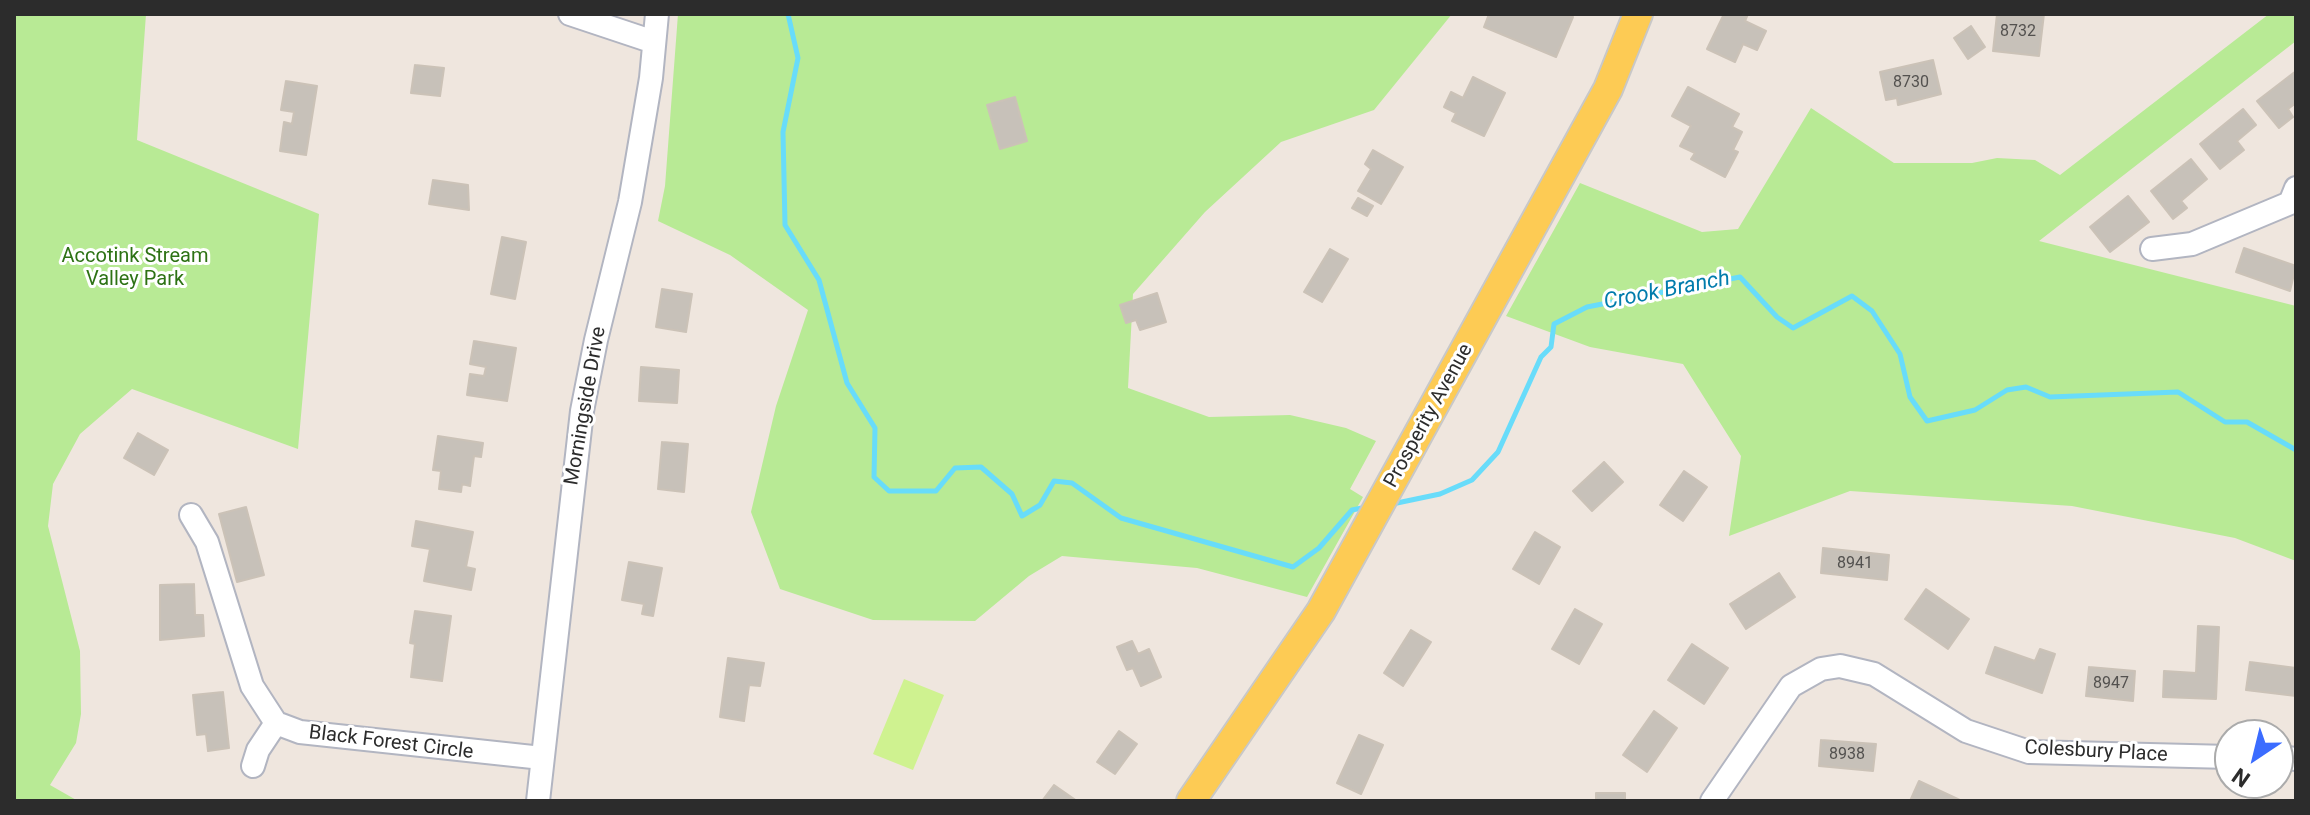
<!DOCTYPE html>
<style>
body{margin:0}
#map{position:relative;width:2310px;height:815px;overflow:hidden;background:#efe6de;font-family:Roboto,sans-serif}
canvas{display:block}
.frame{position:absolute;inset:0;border:16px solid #2c2c2c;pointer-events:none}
.north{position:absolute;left:2214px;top:719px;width:80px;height:80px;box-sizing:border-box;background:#fff;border:2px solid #ababab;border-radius:50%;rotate:215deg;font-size:22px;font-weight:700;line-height:32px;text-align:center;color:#2c2c2c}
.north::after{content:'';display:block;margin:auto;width:28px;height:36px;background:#3b6cff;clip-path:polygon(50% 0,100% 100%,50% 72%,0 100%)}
</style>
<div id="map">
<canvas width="2310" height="815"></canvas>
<div class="frame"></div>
<div class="north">N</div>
</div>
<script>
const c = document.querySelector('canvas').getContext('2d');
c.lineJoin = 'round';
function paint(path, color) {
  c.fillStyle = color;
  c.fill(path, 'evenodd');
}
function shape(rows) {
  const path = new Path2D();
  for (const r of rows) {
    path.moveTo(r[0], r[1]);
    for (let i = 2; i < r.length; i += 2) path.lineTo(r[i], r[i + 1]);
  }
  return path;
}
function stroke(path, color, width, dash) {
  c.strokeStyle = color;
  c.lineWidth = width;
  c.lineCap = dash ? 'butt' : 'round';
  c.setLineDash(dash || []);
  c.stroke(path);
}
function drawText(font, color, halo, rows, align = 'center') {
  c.font = font + ' Roboto,sans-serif';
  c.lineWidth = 6;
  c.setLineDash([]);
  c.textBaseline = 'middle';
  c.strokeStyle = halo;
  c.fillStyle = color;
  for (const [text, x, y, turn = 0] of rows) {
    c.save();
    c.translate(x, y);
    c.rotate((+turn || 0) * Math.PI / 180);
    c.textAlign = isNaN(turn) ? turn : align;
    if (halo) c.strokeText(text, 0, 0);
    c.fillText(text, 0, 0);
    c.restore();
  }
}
const green = shape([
 [14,14,146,14,137,140,319,214,298,449,132,389,80,434,53,484,48,526,80,651,81,714,76,743,50,785,78,801,14,801],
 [678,14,1452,14,1374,110,1281,142,1205,212,1133,294,1128,388,1209,417,1290,415,1346,428,1376,441,1350,489,1363,497,1307,597,1197,568,1062,556,1029,576,975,621,873,620,780,589,751,512,776,406,808,310,730,255,658,221,665,186],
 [2269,14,2296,14,2296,41,2039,241,2296,306,2296,561,2235,538,2072,506,1850,491,1729,536,1741,456,1683,364,1590,347,1506,316,1580,183,1702,232,1738,229,1811,108,1894,163,1972,163,1997,158,2035,160,2060,175]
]);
const pitch = shape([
 [904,679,944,695,913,770,873,754]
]);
const stream = shape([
 [788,14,798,58,783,132,785,225,819,280,847,383,875,428,874,477,889,491,936,491,955,468,981,467,1012,494,1022,516,1040,505,1054,481,1072,483,1121,518,1293,567,1319,548,1352,510,1362,508],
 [1397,503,1440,494,1472,480,1498,452,1541,357,1551,347,1554,324,1587,307,1740,277,1777,317,1793,328,1852,296,1872,311,1900,354,1910,397,1927,421,1975,410,2007,390,2026,387,2050,397,2178,392,2225,422,2247,422,2296,450]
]);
const building = shape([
 [1489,14,1565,14,1573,17,1556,57,1484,27,1489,14],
 [1724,14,1748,14,1745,21,1766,31,1757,50,1743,44,1735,62,1707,49,1724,14],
 [1997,14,2044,14,2039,56,1993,51,1997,14],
 [1971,26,1985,47,1968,59,1954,38,1971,26],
 [1933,60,1941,94,1898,105,1897,98,1886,100,1880,72,1933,60],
 [415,65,444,68,440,96,411,93,415,65],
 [2296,71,2296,103,2288,109,2293,117,2279,128,2257,101,2296,71],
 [1473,77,1505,93,1484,136,1452,121,1456,113,1444,107,1451,92,1463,98,1473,77],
 [286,81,317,86,306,155,280,151,284,122,292,124,294,112,281,110,286,81],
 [1688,87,1739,114,1732,127,1742,132,1733,150,1738,152,1725,177,1691,159,1695,153,1680,146,1691,126,1672,116,1688,87],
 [1015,97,1027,141,1000,149,987,105,1015,97],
 [2243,109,2256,125,2237,141,2244,150,2220,169,2200,144,2243,109],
 [1373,150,1403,167,1381,204,1358,191,1371,169,1365,164,1373,150],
 [2191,159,2207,179,2181,201,2187,208,2173,219,2151,191,2191,159],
 [433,180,468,185,469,210,429,204,433,180],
 [2128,196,2149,222,2110,252,2090,227,2128,196],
 [1358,198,1373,206,1367,216,1352,208,1358,198],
 [502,237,526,242,515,299,491,294,502,237],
 [2244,248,2296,266,2290,291,2236,272,2244,248],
 [1330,249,1348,259,1322,302,1304,292,1330,249],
 [662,289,692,294,686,332,656,327,662,289],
 [1157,293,1166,322,1140,330,1136,320,1126,323,1120,305,1157,293],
 [474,341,516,348,507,401,467,395,470,374,484,376,486,367,470,364,474,341],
 [641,367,679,370,677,403,639,401,641,367],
 [138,433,168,450,154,475,124,458,138,433],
 [438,436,483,443,481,457,474,456,470,486,462,484,461,492,439,489,441,471,433,470,438,436],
 [662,442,688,444,684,492,658,489,662,442],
 [1604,462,1623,482,1592,511,1573,491,1604,462],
 [1684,471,1707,487,1683,521,1660,505,1684,471],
 [246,507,264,575,237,582,219,514,246,507],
 [416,521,473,532,466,567,475,569,471,590,424,581,430,549,412,546,416,521],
 [1535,532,1560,547,1539,584,1513,569,1535,532],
 [1823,548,1889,555,1887,580,1821,573,1823,548],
 [629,562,662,568,653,616,642,614,644,604,622,600,629,562],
 [1779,573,1795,597,1746,629,1730,604,1779,573],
 [194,584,195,615,203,615,204,636,160,640,160,585,194,584],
 [1926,589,1969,619,1948,649,1905,619,1926,589],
 [1575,609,1602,624,1579,664,1552,649,1575,609],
 [415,611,451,616,442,681,411,677,415,644,410,643,415,611],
 [2198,626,2219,627,2216,699,2163,697,2164,671,2196,673,2198,626],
 [1411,630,1431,642,1403,686,1384,673,1411,630],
 [1132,641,1138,654,1149,649,1161,677,1141,686,1133,668,1127,670,1117,647,1132,641],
 [1692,644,1728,668,1704,704,1668,680,1692,644],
 [1995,647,2035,661,2040,649,2055,654,2042,693,1986,673,1995,647],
 [728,658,764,663,760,686,749,685,744,721,720,717,728,658],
 [2250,662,2296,668,2296,696,2246,690,2250,662],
 [2089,667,2135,671,2133,701,2086,696,2089,667],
 [223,692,229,748,208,751,206,734,197,735,193,695,223,692],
 [1654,711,1677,728,1647,772,1623,755,1654,711],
 [1119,731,1137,744,1115,774,1097,762,1119,731],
 [1359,735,1383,745,1361,794,1337,783,1359,735],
 [1821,740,1876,744,1873,771,1819,766,1821,740],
 [1919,781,1962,801,1910,801,1919,781],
 [1054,785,1077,801,1042,801,1054,785],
 [1596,793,1625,793,1625,801,1596,801,1596,793]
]);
const minor = shape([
 [570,14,654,42],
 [2152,249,2192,244,2290,203,2296,188],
 [191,515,207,542,252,686,276,723,300,732,542,758],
 [2278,757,2296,759],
 [253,766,258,750,276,723],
 [538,801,582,411,596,340,630,202,651,78,657,14],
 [1712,801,1791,686,1821,669,1840,666,1874,674,1966,731,2029,752,2230,757]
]);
const major = shape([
 [1191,801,1321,611,1608,89,1638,14]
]);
const numberNames = [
 ["8732",2018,32],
 ["8730",1911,83],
 ["8941",1855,564],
 ["8947",2111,684],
 ["8938",1847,755]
];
const parkNames = [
 ["Accotink Stream",135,257],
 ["Valley Park",135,280]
];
const streetNames = [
 ["Morningside Drive",586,406,-80],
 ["Prosperity Avenue",1429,416,-61],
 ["Black Forest Circle",391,743,7],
 ["Colesbury Place",2096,752,3]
];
const waterNames = [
 ["Crook Branch",1667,291,-11]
];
paint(green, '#b8ea95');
paint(pitch, '#cff290');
stroke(stream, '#68dcfa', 5);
paint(building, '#c7c1b9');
stroke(building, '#cbc2b7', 2);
stroke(minor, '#b2b5c1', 26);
stroke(major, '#c8c8c8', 32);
stroke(minor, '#fff', 22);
stroke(major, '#fdcb54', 28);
drawText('16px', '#53514f', null, numberNames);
drawText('20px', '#2d7214', '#fff', parkNames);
drawText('20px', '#2c2c2c', '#fff', streetNames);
drawText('italic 22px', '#017cac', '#fff', waterNames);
</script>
